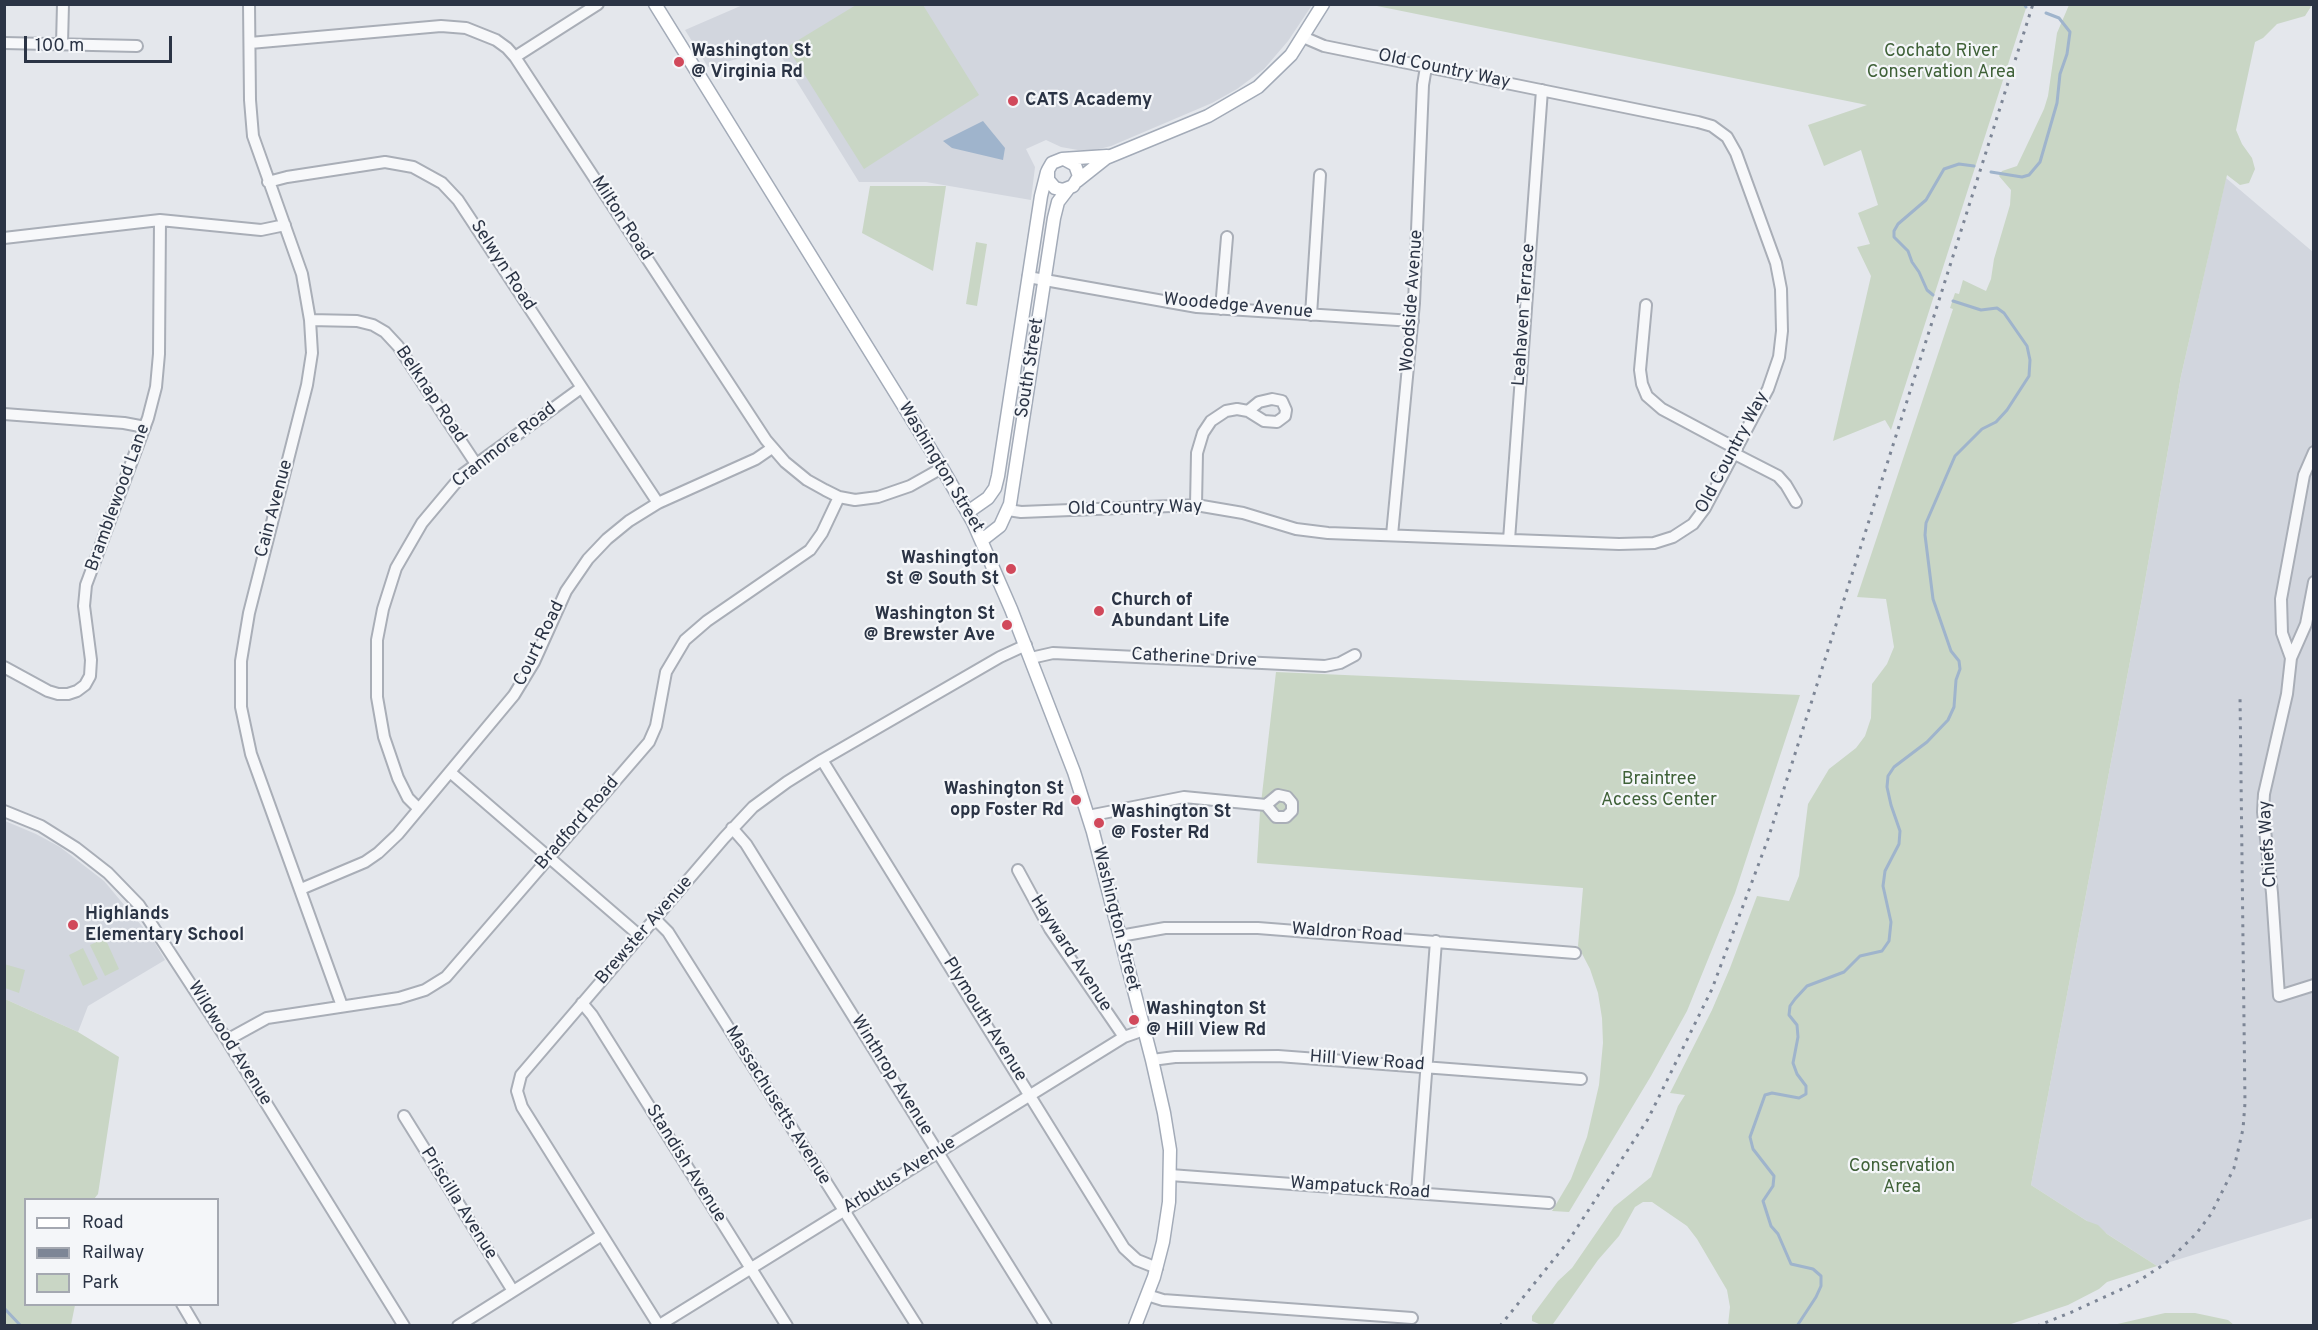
<!DOCTYPE html>
<style>
body{margin:0}
#map{position:relative;width:2318px;height:1330px;overflow:hidden;background:#e4e7ec;font-family:Overpass,sans-serif}
canvas{display:block}
.frame{position:absolute;inset:0;border:6px solid #2b3445;pointer-events:none}
.legend{position:absolute;left:24px;top:1198px;width:195px;height:108px;box-sizing:border-box;background:#f4f6f9;border:2px solid #a4a8b1;margin:0;padding:8px 10px;list-style:none;font-size:18px;color:#2b3445}
.legend li{display:flex;align-items:center;gap:12px;height:30px}
.legend b{width:30px;border:2px solid #a4a8b1}
.scale{position:absolute;left:24px;top:36px;width:148px;height:27px;box-sizing:border-box;border:3px solid #2b3445;border-top:0;padding-left:8px;font-size:18px;line-height:21px;white-space:nowrap;color:#2b3445;-webkit-text-stroke:4px #f4f6f9;paint-order:stroke}
</style>
<div id="map">
<canvas width="2318" height="1330"></canvas>
<div class="frame"></div>
<ul class="legend">
<li><b style="height:8px;background:#fff"></b>Road</li>
<li><b style="height:8px;background:#7d8696"></b>Railway</li>
<li><b style="height:16px;background:#c9d6c5"></b>Park</li>
</ul>
<div class="scale">100 m</div>
</div>
<script>
const c = document.querySelector('canvas').getContext('2d');
c.lineJoin = 'round';
function paint(path, color) {
  c.fillStyle = color;
  c.fill(path, 'evenodd');
}
function shape(rows) {
  const path = new Path2D();
  for (const r of rows) {
    path.moveTo(r[0], r[1]);
    for (let i = 2; i < r.length; i += 2) path.lineTo(r[i], r[i + 1]);
  }
  return path;
}
function stroke(path, color, width, dash) {
  c.strokeStyle = color;
  c.lineWidth = width;
  c.lineCap = dash ? 'butt' : 'round';
  c.setLineDash(dash || []);
  c.stroke(path);
}
function drawText(font, color, halo, rows, align = 'center') {
  c.font = font + ' Overpass,sans-serif';
  c.lineWidth = 4.5;
  c.setLineDash([]);
  c.textBaseline = 'middle';
  c.strokeStyle = halo;
  c.fillStyle = color;
  for (const [text, x, y, turn = 0] of rows) {
    c.save();
    c.translate(x, y);
    c.rotate((+turn || 0) * Math.PI / 180);
    c.textAlign = isNaN(turn) ? turn : align;
    if (halo) c.strokeText(text, 0, 0);
    c.fillText(text, 0, 0);
    c.restore();
  }
}
const built = shape([
 [745,4,1312,5,1288,41,1264,69,1237,89,1212,103,1111,146,1095,150,1078,150,1061,147,1046,140,1026,149,1035,167,1031,200,926,182,859,182,776,48,708,67,685,30],
 [2226,178,2313,252,2313,1218,2157,1266,2031,1185,2142,598,2181,376],
 [5,821,36,834,60,847,104,881,152,938,165,960,88,1006,78,1032,5,999]
]);
const green = shape([
 [856,5,923,5,979,95,864,169,787,47],
 [1372,5,2027,5,1891,430,1885,420,1833,441,1871,276,1857,247,1870,244,1858,213,1878,205,1861,150,1824,166,1808,125,1867,105],
 [2069,5,2312,5,2305,16,2277,24,2263,38,2255,42,2236,130,2242,144,2252,158,2255,169,2249,183,2240,185,2227,175,2181,376,2142,598,2031,1185,2087,1221,2098,1225,2107,1234,2157,1266,2107,1282,2099,1289,2068,1305,2008,1325,1728,1325,1730,1307,1727,1290,1697,1239,1687,1226,1652,1202,1643,1202,1635,1207,1619,1236,1598,1260,1553,1324,1550,1325,1539,1324,1532,1321,1532,1316,1558,1281,1572,1268,1614,1207,1651,1177,1678,1106,1685,1095,1670,1093,1712,1010,1730,968,1757,896,1789,901,1799,876,1808,804,1829,769,1856,748,1865,736,1871,718,1872,684,1887,664,1894,647,1886,599,1857,597,1953,309,1950,308,1955,293,1959,294,1963,280,1986,291,1991,279,1994,259,2010,205,2011,190,1999,176,2002,171,2017,166,2044,109,2048,96,2057,33],
 [870,186,946,186,933,271,862,233],
 [976,242,987,244,977,306,966,304],
 [1276,672,1800,695,1735,893,1687,1011,1651,1076,1569,1212,1552,1211,1571,1179,1587,1137,1599,1085,1603,1043,1602,1018,1598,993,1590,969,1578,946,1583,888,1257,863,1260,812],
 [105,938,119,969,105,976,90,945],
 [83,948,98,979,83,986,69,955],
 [4,964,25,970,19,993,5,988],
 [5,999,78,1032,119,1057,98,1194,94,1199,26,1200,26,1304,75,1305,71,1325,5,1325],
 [2165,1313,2195,1313,2228,1320,2234,1325,2113,1325]
]);
const water = shape([
 [983,121,1005,148,1003,160,952,148,943,141]
]);
const stream = shape([
 [2024,4,2026,7],
 [1991,172,2022,177,2029,175,2040,162,2057,103,2060,74,2067,54,2070,32,2059,18,2046,13],
 [1933,295,1927,290,1919,272,1912,262,1908,251,1894,237,1894,231,1898,224,1926,200,1944,169,1959,164,1974,166],
 [4,1308,21,1326],
 [1797,1326,1816,1297,1821,1286,1821,1276,1813,1269,1791,1264,1778,1234,1771,1226,1763,1201,1773,1186,1774,1176,1753,1149,1750,1137,1765,1095,1772,1093,1799,1098,1806,1094,1806,1086,1797,1074,1793,1063,1798,1037,1797,1025,1789,1015,1790,1006,1795,999,1807,986,1844,972,1860,956,1882,951,1889,941,1891,922,1883,886,1885,871,1899,844,1900,831,1891,805,1887,787,1888,776,1894,767,1927,742,1948,720,1954,707,1956,680,1960,669,1959,661,1951,651,1933,599,1925,535,1926,523,1955,456,1982,429,1996,422,2007,410,2029,376,2030,360,2027,346,2004,313,1997,308,1981,310,1953,301]
]);
const minor = shape([
 [249,4,250,100,253,136,302,274,310,320,312,353,307,385,249,613,241,661,241,707,251,754,342,1006],
 [4,43,137,46],
 [250,43,441,26,466,28,496,40,507,48,515,57,766,440,785,462,807,480,825,490,839,497,855,500,878,497,910,486,942,468],
 [62,44,63,4],
 [515,57,598,4],
 [268,182,287,177,385,162,413,167,442,183,458,200,658,503],
 [4,238,160,220,261,230,285,225],
 [1028,277,1197,307,1413,321],
 [1646,305,1640,370,1642,384,1647,396,1662,409,1737,449],
 [1221,309,1227,237],
 [1311,315,1320,175],
 [310,320,357,321,373,325,385,332,398,346,476,464],
 [4,414,124,423,145,427],
 [1735,454,1778,476,1786,485,1796,502],
 [1196,505,1197,453,1203,433,1211,421,1226,411,1237,409,1248,411,1264,421,1277,422,1285,416,1286,410,1282,401,1272,399,1259,402,1248,411],
 [1008,510,1021,512,1196,505,1243,513,1296,529,1328,533,1619,544,1654,543,1673,537,1693,524,1705,508,1768,389,1779,357,1782,331,1781,289,1776,263,1736,153,1727,137,1712,126,1698,122,1324,46,1303,37],
 [1392,535,1414,303,1423,85,1426,67],
 [1509,540,1542,90],
 [2314,582,2306,624,2291,658,2287,694,2264,794,2263,812,2272,893,2279,996,2314,985],
 [1031,658,1053,653,1325,666,1340,663,1355,655],
 [2291,658,2282,633,2281,599,2304,475,2314,452],
 [4,667,48,691,58,694,68,694,77,691,85,685,90,676,91,660,84,606,86,585,148,418,156,387,159,354,160,220],
 [822,760,1124,1248,1137,1260,1157,1268],
 [450,772,640,936],
 [1278,795,1287,797,1292,803,1292,811,1286,817,1276,817,1266,805,1278,795],
 [419,809,408,798,398,778,384,737,377,697,377,640,383,609,396,568,422,523,463,474,581,388],
 [4,811,41,826,76,848,108,873,139,905,227,1040,404,1326],
 [1088,816,1184,797,1266,805],
 [732,828,746,844,1046,1326],
 [1018,870,1050,929,1124,1037],
 [301,889,365,862,378,853,398,834,514,695,534,662,566,591,588,559,607,539,629,521,658,503,756,459,772,448],
 [655,919,668,932,917,1326],
 [1120,936,1165,928,1258,928,1575,953],
 [582,1003,592,1015,787,1326],
 [227,1040,267,1018,399,998,425,990,446,977,649,742,656,726,666,672,685,640,707,621,810,550,822,533,839,497],
 [1152,1060,1175,1057,1278,1056,1581,1079],
 [404,1116,513,1291],
 [1170,1175,1549,1203],
 [1417,1193,1436,941],
 [1147,1295,1163,1300,1412,1318],
 [182,1304,195,1326],
 [458,1326,602,1235],
 [658,1326,1124,1037,1144,1030],
 [659,1326,522,1107,517,1091,521,1075,724,838,753,807,787,782,822,760,1000,657,1026,645]
]);
const major = shape([
 [655,4,942,468,973,522,1011,609,1074,772,1093,832,1152,1060,1164,1113,1170,1150,1169,1202,1163,1242,1154,1277,1135,1326],
 [1064,159,1075,165,1079,176,1073,186,1063,190,1055,188,1048,180,1048,170,1052,163,1062,159,1107,156],
 [1077,181,1106,158,1208,116,1258,87,1291,55,1323,4],
 [968,512,988,498,995,488,998,476,1041,196,1047,172],
 [982,540,1000,526,1010,504,1054,218,1058,202,1068,189]
]);
const rail = shape([
 [1500,1326,1567,1243,1648,1119,1712,989,1768,839,2033,4],
 [2037,1326,2072,1312,2137,1282,2166,1263,2196,1234,2211,1214,2234,1168,2243,1129,2245,1103,2240,695]
]);
const markers = [
 [679,62,6,"#d1495b"],
 [1013,101,6,"#d1495b"],
 [1011,569,6,"#d1495b"],
 [1099,611,6,"#d1495b"],
 [1007,625,6,"#d1495b"],
 [1076,800,6,"#d1495b"],
 [1099,823,6,"#d1495b"],
 [73,925,6,"#d1495b"],
 [1134,1020,6,"#d1495b"]
];
const poiNames = [
 ["Washington St",691,52],
 ["@ Virginia Rd",691,73],
 ["CATS Academy",1025,101],
 ["Washington",999,559,"right"],
 ["St @ South St",999,580,"right"],
 ["Church of",1111,601],
 ["Abundant Life",1111,622],
 ["Washington St",995,615,"right"],
 ["@ Brewster Ave",995,636,"right"],
 ["Washington St",1064,790,"right"],
 ["opp Foster Rd",1064,811,"right"],
 ["Washington St",1111,813],
 ["@ Foster Rd",1111,834],
 ["Highlands",85,915],
 ["Elementary School",85,936],
 ["Washington St",1146,1010],
 ["@ Hill View Rd",1146,1031]
];
const parkNames = [
 ["Cochato River",1941,52],
 ["Conservation Area",1941,73],
 ["Braintree",1659,780],
 ["Access Center",1659,801],
 ["Conservation",1902,1167],
 ["Area",1902,1188]
];
const streetNames = [
 ["Old Country Way",1444,70,12],
 ["Milton Road",621,219,57],
 ["Selwyn Road",502,266,57],
 ["Woodside Avenue",1413,301,-86],
 ["Woodedge Avenue",1238,307,5],
 ["Leahaven Terrace",1525,315,-86],
 ["South Street",1031,368,-81],
 ["Belknap Road",430,395,56],
 ["Cranmore Road",505,446,-38],
 ["Old Country Way",1733,453,-62],
 ["Washington Street",940,468,59],
 ["Bramblewood Lane",119,498,-70],
 ["Cain Avenue",275,509,-75],
 ["Old Country Way",1135,509,-1],
 ["Court Road",540,644,-64],
 ["Catherine Drive",1194,659,3],
 ["Bradford Road",578,824,-49],
 ["Chiefs Way",2269,844,-94],
 ["Washington Street",1115,919,76],
 ["Brewster Avenue",645,931,-49],
 ["Waldron Road",1347,934,4],
 ["Hayward Avenue",1070,954,57],
 ["Plymouth Avenue",984,1020,58],
 ["Wildwood Avenue",229,1044,58],
 ["Hill View Road",1367,1062,4],
 ["Winthrop Avenue",891,1076,58],
 ["Massachusetts Avenue",777,1106,58],
 ["Standish Avenue",685,1164,58],
 ["Arbutus Avenue",900,1176,-32],
 ["Wampatuck Road",1360,1189,4],
 ["Priscilla Avenue",458,1204,58]
];
paint(built, '#d2d6de');
paint(green, '#c9d6c5');
paint(water, '#9fb4cc');
stroke(stream, '#9fb4cc', 3);
stroke(minor, '#a9aeb7', 14);
stroke(major, '#a3abb8', 15);
stroke(minor, '#f7f8fa', 10);
stroke(major, '#fff', 12);
stroke(rail, '#7d8696', 3, [3, 6]);
for (const [x, y, r, color] of markers) {
  const dot = new Path2D();
  dot.arc(x, y, r, 0, 2 * Math.PI);
  c.fillStyle = color;
  c.fill(dot);
  stroke(dot, '#f4f6f9', 2);
}
drawText('bold 18px', '#2b3445', '#f4f6f9', poiNames, 'left');
drawText('18px', '#3f6138', '#f4f6f9', parkNames);
drawText('18px', '#2b3445', '#f4f6f9', streetNames);
</script>
